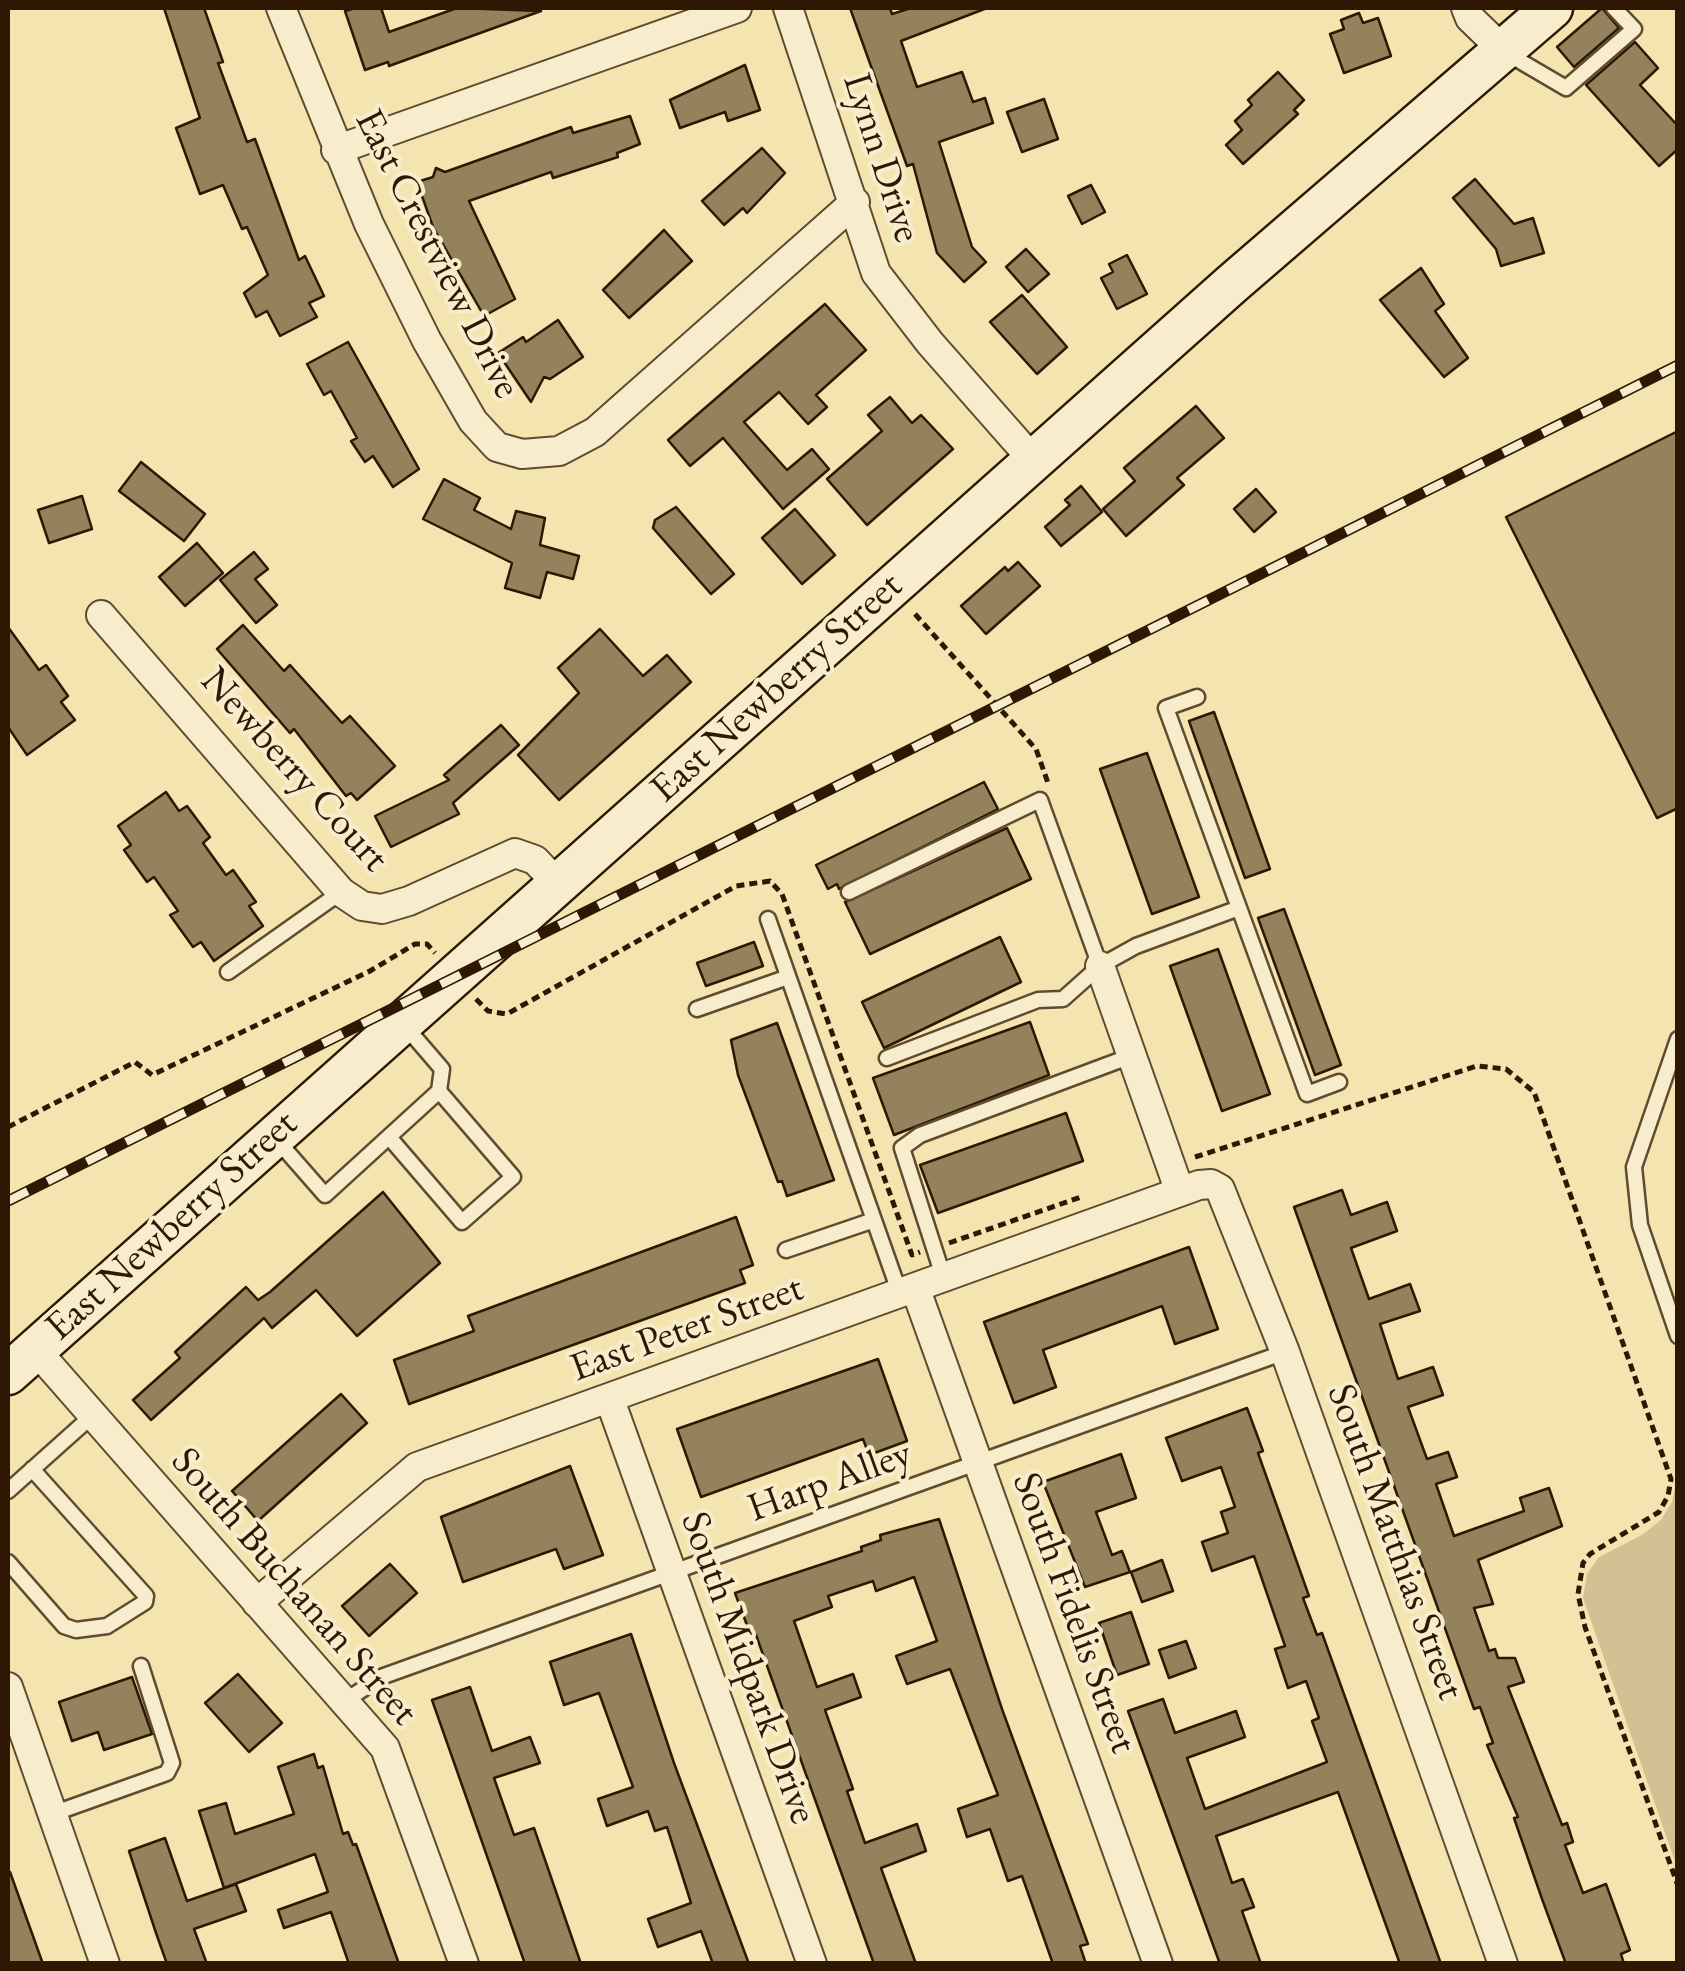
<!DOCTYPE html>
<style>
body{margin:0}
#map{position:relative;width:1685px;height:1971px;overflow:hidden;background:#f3e4b0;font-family:"EB Garamond",serif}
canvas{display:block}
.frame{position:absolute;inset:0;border:10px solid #2e1804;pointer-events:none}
</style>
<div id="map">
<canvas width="1685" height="1971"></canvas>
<div class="frame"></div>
</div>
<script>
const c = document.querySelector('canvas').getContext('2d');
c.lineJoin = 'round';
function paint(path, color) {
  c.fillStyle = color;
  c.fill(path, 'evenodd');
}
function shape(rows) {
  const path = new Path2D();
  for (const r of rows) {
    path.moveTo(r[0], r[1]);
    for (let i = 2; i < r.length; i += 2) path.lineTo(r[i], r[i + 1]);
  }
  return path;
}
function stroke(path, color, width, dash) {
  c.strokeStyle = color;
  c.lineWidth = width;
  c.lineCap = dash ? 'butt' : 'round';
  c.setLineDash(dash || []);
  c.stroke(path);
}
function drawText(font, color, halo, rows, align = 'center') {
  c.font = font + ' "EB Garamond",serif';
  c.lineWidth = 8;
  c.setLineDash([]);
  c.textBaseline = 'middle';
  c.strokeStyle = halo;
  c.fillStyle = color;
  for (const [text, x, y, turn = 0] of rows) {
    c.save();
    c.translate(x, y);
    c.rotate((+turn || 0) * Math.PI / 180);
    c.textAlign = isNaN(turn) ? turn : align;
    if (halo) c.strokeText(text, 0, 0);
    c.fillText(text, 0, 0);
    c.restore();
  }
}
const green = shape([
 [1677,1478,1678,1478,1677,1867,1583,1598,1587,1574,1599,1557,1642,1535,1661,1520,1672,1502]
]);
const building = shape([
 [164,8,204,8,223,62,218,63,247,142,255,139,299,260,305,256,324,296,309,303,317,317,280,336,267,311,256,317,244,293,268,275,247,227,242,229,223,185,200,194,176,128,200,118,164,8],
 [356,8,381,8,389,32,457,8,541,11,389,66,388,62,365,70,345,11,356,8],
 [850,8,890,8,892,14,911,8,987,8,901,41,917,87,962,72,973,102,985,98,993,123,939,142,972,247,986,262,964,282,937,253,913,164,907,166,850,8],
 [1602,8,1619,28,1574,67,1557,47,1602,8],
 [1359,13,1363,23,1378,18,1391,56,1344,73,1330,34,1344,29,1341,20,1359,13],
 [1635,42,1658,68,1640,85,1678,126,1678,149,1659,166,1586,85,1635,42],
 [745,65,760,110,728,121,725,112,680,128,670,100,745,65],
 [1278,72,1304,100,1294,110,1298,114,1243,164,1226,145,1242,130,1235,121,1252,105,1248,100,1278,72],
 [1044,99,1058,139,1022,152,1007,112,1044,99],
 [630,116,640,144,617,153,618,157,553,178,551,172,469,201,515,299,484,316,433,227,417,182,433,177,436,168,445,172,571,127,573,133,630,116],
 [762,148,785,173,747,213,743,208,724,225,702,201,762,148],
 [1475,179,1514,224,1533,218,1544,253,1501,266,1496,249,1453,198,1475,179],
 [1091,185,1105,212,1082,224,1068,196,1091,185],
 [664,230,692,261,629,318,603,290,664,230],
 [1026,249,1049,274,1028,292,1006,267,1026,249],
 [1127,255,1147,294,1117,309,1101,278,1113,272,1109,264,1127,255],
 [1421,268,1444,304,1435,311,1468,358,1444,377,1380,300,1421,268],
 [1022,295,1067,347,1037,374,990,322,1022,295],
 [825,304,866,350,816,395,827,407,808,424,779,392,744,422,787,470,812,449,829,469,783,509,723,438,690,466,668,440,825,304],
 [558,320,583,357,550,379,544,377,531,402,498,353,523,337,526,342,558,320],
 [348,342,419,469,393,487,373,456,365,462,351,441,357,438,331,391,324,395,307,364,348,342],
 [890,397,912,423,921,415,953,449,867,525,827,479,882,431,868,415,890,397],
 [1196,406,1224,438,1177,478,1184,485,1126,536,1103,509,1135,481,1124,468,1196,406],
 [1678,431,1678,808,1657,818,1506,517,1678,431],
 [141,462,205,514,184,541,119,491,141,462],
 [444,479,480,498,474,510,511,529,516,511,545,518,540,545,579,556,573,579,547,572,540,598,505,588,512,563,423,519,444,479],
 [1081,486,1102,512,1061,546,1045,527,1070,505,1065,500,1081,486],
 [1256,489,1276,512,1254,532,1234,509,1256,489],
 [82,496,92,529,49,543,38,510,82,496],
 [676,507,734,574,711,594,653,528,655,520,676,507],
 [795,509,835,555,802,584,762,538,795,509],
 [197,543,223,573,185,606,159,577,197,543],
 [254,552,268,569,255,579,277,605,256,623,220,580,254,552],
 [1018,562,1040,586,986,634,961,606,1005,567,1008,571,1018,562],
 [243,625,284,671,290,665,342,723,350,716,395,766,357,800,351,793,346,796,294,729,290,733,217,649,243,625],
 [8,627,39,670,46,665,68,696,61,702,75,720,27,755,8,727,8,627],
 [600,629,643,676,667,655,691,682,559,800,518,755,579,693,558,668,600,629],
 [1214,712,1270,869,1245,878,1189,721,1214,712],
 [501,725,519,745,453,803,459,814,391,847,375,816,449,780,444,775,501,725],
 [1147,753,1199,897,1152,914,1100,769,1147,753],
 [984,782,998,809,839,889,837,884,828,889,816,865,984,782],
 [166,792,179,811,187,806,210,837,203,843,226,875,233,870,256,902,249,906,263,926,214,961,201,942,193,947,170,915,178,911,154,877,147,882,124,850,131,845,118,826,166,792],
 [1007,828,1031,879,870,954,845,902,1007,828],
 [1284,909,1341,1065,1315,1075,1258,918,1284,909],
 [1000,937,1021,982,884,1048,862,1002,1000,937],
 [754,942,763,966,706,986,697,963,754,942],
 [1218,949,1270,1094,1222,1111,1170,966,1218,949],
 [1030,1022,1049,1075,894,1135,873,1078,1030,1022],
 [777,1023,834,1180,787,1196,782,1181,778,1182,738,1075,731,1040,777,1023],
 [1066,1113,1083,1161,938,1213,920,1165,1066,1113],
 [1342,1190,1351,1215,1387,1202,1397,1231,1351,1248,1369,1299,1410,1284,1420,1311,1380,1324,1398,1379,1433,1367,1443,1395,1408,1407,1427,1459,1448,1452,1457,1477,1436,1484,1454,1536,1524,1511,1520,1498,1549,1488,1562,1526,1478,1560,1493,1604,1474,1608,1489,1651,1495,1649,1498,1658,1515,1658,1524,1682,1508,1687,1562,1825,1567,1823,1573,1842,1565,1845,1583,1893,1606,1884,1630,1950,1621,1954,1624,1964,1566,1964,1542,1899,1514,1818,1518,1817,1487,1745,1493,1743,1480,1707,1474,1709,1294,1207,1342,1190],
 [383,1192,440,1263,357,1336,316,1290,272,1328,264,1318,151,1420,133,1400,180,1358,175,1352,246,1287,258,1300,270,1292,383,1192],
 [736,1217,753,1265,740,1270,745,1283,409,1404,394,1360,474,1331,468,1316,736,1217],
 [1189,1247,1218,1329,1175,1344,1162,1306,1043,1350,1056,1387,1014,1403,984,1322,1189,1247],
 [878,1359,907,1441,869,1455,863,1439,701,1497,677,1429,878,1359],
 [341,1394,367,1423,258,1521,232,1491,341,1394],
 [1247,1408,1263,1451,1258,1453,1309,1596,1303,1598,1317,1635,1322,1633,1441,1964,1400,1964,1338,1792,1216,1836,1232,1883,1243,1879,1254,1907,1242,1911,1261,1964,1220,1964,1128,1711,1163,1699,1175,1733,1236,1711,1245,1737,1187,1758,1205,1809,1327,1762,1312,1721,1319,1718,1306,1681,1288,1688,1275,1649,1285,1646,1254,1556,1212,1571,1202,1542,1228,1533,1221,1512,1235,1507,1221,1467,1182,1481,1166,1438,1247,1408],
 [1121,1454,1136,1498,1096,1512,1112,1555,1122,1551,1130,1572,1085,1587,1043,1482,1121,1454],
 [570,1466,603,1555,564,1569,556,1549,463,1582,441,1517,570,1466],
 [939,1519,1002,1709,1088,1944,1080,1946,1086,1964,1053,1964,1022,1876,1008,1881,990,1829,967,1837,958,1809,998,1795,950,1669,907,1684,896,1656,937,1641,914,1577,876,1591,873,1581,828,1596,832,1607,794,1621,817,1687,853,1674,861,1697,825,1710,853,1789,847,1791,865,1843,917,1824,926,1851,881,1868,916,1964,874,1964,756,1635,751,1636,735,1593,862,1551,861,1547,881,1540,880,1535,939,1519],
 [1162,1560,1173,1591,1142,1602,1131,1572,1162,1560],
 [390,1564,417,1593,369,1636,342,1606,390,1564],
 [1131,1612,1149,1664,1117,1675,1099,1623,1131,1612],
 [631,1634,674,1763,749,1964,713,1964,701,1931,658,1947,648,1919,691,1903,667,1827,655,1831,648,1811,607,1826,598,1799,633,1787,599,1693,564,1705,550,1662,631,1634],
 [1186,1641,1196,1668,1169,1678,1159,1650,1186,1641],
 [238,1674,282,1723,249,1752,205,1703,238,1674],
 [132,1677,152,1734,104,1750,98,1732,72,1741,59,1702,132,1677],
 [470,1687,492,1751,530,1737,540,1763,494,1778,514,1835,534,1828,581,1964,525,1964,432,1700,470,1687],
 [314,1754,318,1768,323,1766,343,1834,348,1832,353,1845,356,1844,399,1964,349,1964,331,1912,284,1928,278,1910,328,1892,315,1854,224,1888,199,1811,226,1803,235,1834,294,1814,278,1767,314,1754],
 [165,1838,187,1901,236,1884,246,1911,194,1929,207,1964,167,1964,156,1933,129,1851,165,1838],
 [8,1872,10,1872,43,1964,8,1964,8,1872]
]);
const path = shape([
 [915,614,1036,749,1048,783],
 [476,999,488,1011,507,1014,736,886,770,881,782,894,912,1255,920,1252],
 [8,1127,135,1062,152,1075,370,971,415,944,427,944,435,953],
 [1195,1157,1477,1066,1506,1069,1534,1092,1671,1479,1668,1496,1659,1512,1590,1554,1583,1563,1578,1594,1585,1627,1678,1886],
 [949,1243,1081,1197]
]);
const service = shape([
 [1508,54,1566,88,1634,29,1614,8],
 [1197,697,1166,708,1307,1094,1339,1082],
 [849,892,1040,800,1100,966],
 [768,919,900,1294],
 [228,972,341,892],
 [697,1009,788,977],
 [1678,1039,1634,1167,1640,1225,1678,1336],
 [887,1058,1038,1000,1063,999,1100,966,1136,946,1239,908],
 [389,1137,462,1222,513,1177,439,1091],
 [276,1139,325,1195,439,1091,442,1069,405,1026],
 [786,1250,874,1220],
 [944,1279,902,1148,920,1135,1131,1056],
 [8,1491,93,1415],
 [8,1562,64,1626,76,1630,107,1626,145,1602,146,1596,32,1469],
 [345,1701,381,1677,1285,1352],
 [52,1814,167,1773,172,1763,141,1666]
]);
const minor = shape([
 [281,8,369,224,427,341,473,421,497,447,522,454,559,451,595,432,855,202],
 [788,8,876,273,930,343,1033,460],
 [1466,8,1470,18,1503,50],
 [336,150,737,8],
 [101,615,341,892,362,906,382,909,409,901,515,853,535,860,557,883],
 [1100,966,1180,1192],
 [916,1290,1158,1964],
 [35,1349,385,1748,464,1964],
 [610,1400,812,1964],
 [257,1603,417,1467,1199,1185,1211,1184,1220,1189,1285,1352,1503,1964],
 [8,1687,105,1964]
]);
const secondary = shape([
 [8,1374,1233,283,1552,8]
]);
const rail = shape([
 [8,1201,1678,365]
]);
const streetNames = [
 ["Lynn Drive",881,158,72],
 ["East Crestview Drive",437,254,63],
 ["East Newberry Street",777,688,-42],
 ["Newberry Court",294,770,48],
 ["East Newberry Street",172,1226,-42],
 ["East Peter Street",687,1329,-20],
 ["Harp Alley",830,1482,-20],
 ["South Matthias Street",1395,1542,70],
 ["South Buchanan Street",294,1587,49],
 ["South Fidelis Street",1074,1613,70],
 ["South Midpark Drive",748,1668,70]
];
paint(green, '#d2c193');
paint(building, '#94825d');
stroke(building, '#2e1804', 2.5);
stroke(service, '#5f4b2f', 19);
stroke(minor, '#5f4b2f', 32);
stroke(secondary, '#2e1804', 45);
stroke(path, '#2e1804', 5, [8, 5]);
stroke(service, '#f7edcc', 14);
stroke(minor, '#f7edcc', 28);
stroke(secondary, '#f7edcc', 40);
stroke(rail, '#2e1804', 11);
stroke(rail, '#f7edcc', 8, [22]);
drawText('40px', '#2e1804', '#f7edcc', streetNames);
</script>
